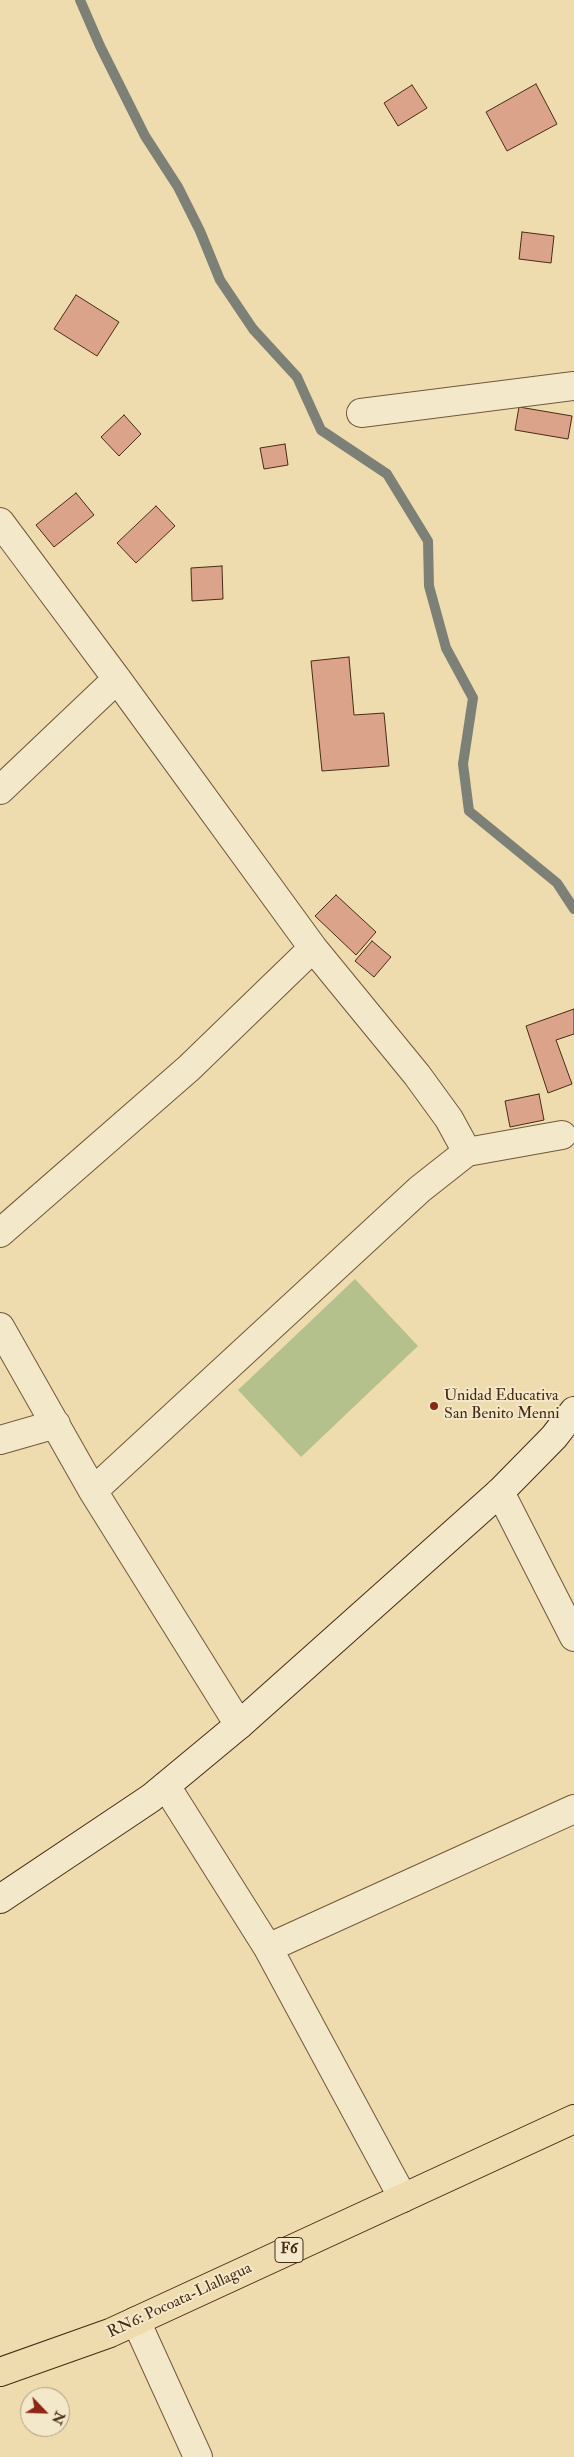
<!DOCTYPE html>
<style>
body{margin:0}
#map{position:relative;width:574px;height:2457px;overflow:hidden;background:#eedbae;font-family:"IM FELL Double Pica",serif}
canvas{display:block}
.north{position:absolute;left:20px;top:2387px;width:50px;height:50px;box-sizing:border-box;background:#f4e8ca;border:1px solid #af9d82;border-radius:50%;rotate:114deg;font-size:14px;font-weight:700;line-height:20px;text-align:center;color:#472c15}
.north::after{content:'';display:block;margin:auto;width:18px;height:22px;background:#8f2418;clip-path:polygon(50% 0,100% 100%,50% 72%,0 100%)}
</style>
<div id="map">
<canvas width="574" height="2457"></canvas>
<div class="north">N</div>
</div>
<script>
const c = document.querySelector('canvas').getContext('2d');
c.lineJoin = 'round';
function paint(path, color) {
  c.fillStyle = color;
  c.fill(path, 'evenodd');
}
function shape(rows) {
  const path = new Path2D();
  for (const r of rows) {
    path.moveTo(r[0], r[1]);
    for (let i = 2; i < r.length; i += 2) path.lineTo(r[i], r[i + 1]);
  }
  return path;
}
function stroke(path, color, width, dash) {
  c.strokeStyle = color;
  c.lineWidth = width;
  c.lineCap = dash ? 'butt' : 'round';
  c.setLineDash(dash || []);
  c.stroke(path);
}
function drawText(font, color, halo, rows, align = 'center') {
  c.font = font + ' "IM FELL Double Pica",serif';
  c.lineWidth = 4;
  c.setLineDash([]);
  c.textBaseline = 'middle';
  c.strokeStyle = halo;
  c.fillStyle = color;
  for (const [text, x, y, turn = 0] of rows) {
    c.save();
    c.translate(x, y);
    c.rotate((+turn || 0) * Math.PI / 180);
    c.textAlign = isNaN(turn) ? turn : align;
    if (halo) c.strokeText(text, 0, 0);
    c.fillText(text, 0, 0);
    c.restore();
  }
}
const green = shape([
 [355,1279,418,1346,301,1457,238,1390]
]);
const stream = shape([
 [80,0,100,46,145,136,178,187,200,231,220,280,253,329,297,377,321,430,387,474,428,541,429,586,446,648,473,698,463,764,469,811,557,883,574,909]
]);
const building = shape([
 [536,84,557,124,507,151,486,112,536,84],
 [412,85,427,108,398,126,384,103,412,85],
 [522,232,554,236,551,263,519,259,522,232],
 [76,295,119,322,97,356,54,329,76,295],
 [519,407,572,416,568,439,515,430,519,407],
 [124,415,141,434,119,456,101,437,124,415],
 [285,444,288,465,264,469,260,448,285,444],
 [76,493,94,515,54,547,36,525,76,493],
 [156,506,175,526,136,563,117,543,156,506],
 [222,566,223,599,192,601,191,568,222,566],
 [349,657,354,715,384,713,389,766,322,771,311,661,349,657],
 [336,895,376,932,356,955,315,916,336,895],
 [372,941,391,957,374,977,355,961,372,941],
 [574,1009,574,1034,556,1040,572,1084,548,1093,526,1026,574,1009],
 [539,1094,544,1120,510,1127,505,1101,539,1094]
]);
const street = shape([
 [361,413,574,386],
 [0,522,117,679,313,948,417,1075,449,1119,467,1152,562,1135],
 [0,790,117,679],
 [0,1233,189,1068,313,948],
 [0,1327,93,1491,239,1725],
 [0,1440,56,1424],
 [93,1491,420,1189,467,1152],
 [500,1492,574,1637],
 [166,1786,268,1948,403,2198],
 [268,1948,574,1809],
 [136,2321,198,2457]
]);
const secondary = shape([
 [0,1899,151,1798,239,1725,500,1492,554,1437,574,1411]
]);
const highway = shape([
 [0,2372,110,2333,574,2119]
]);
const markers = [
 [434,1406,5,"#8f2418"]
];
const shields = [
 [289,2250,28]
];
const shieldNames = [
 ["F6",289,2250]
];
const poiNames = [
 ["Unidad Educativa",444,1397],
 ["San Benito Menni",444,1415]
];
const streetNames = [
 ["RN6: Pocoata-Llallagua",180,2301,-25]
];
paint(green, '#b5c18c');
stroke(stream, '#7c8076', 10);
paint(building, '#dba389');
stroke(building, '#472c15', 1);
stroke(street, '#71583b', 30);
stroke(secondary, '#472c15', 30);
stroke(highway, '#472c15', 30);
stroke(street, '#f4e8ca', 28);
stroke(secondary, '#f4e8ca', 28);
stroke(highway, '#eedbae', 28);
for (const [x, y, r, color] of markers) {
  const dot = new Path2D();
  dot.arc(x, y, r, 0, 2 * Math.PI);
  c.fillStyle = color;
  c.fill(dot);
  stroke(dot, '#f4e8ca', 2);
}
for (const [x, y, w] of shields) {
  const box = new Path2D();
  box.roundRect(x - w / 2, y - 12.5, w, 25, 4);
  c.fillStyle = '#f4e8ca';
  c.fill(box);
  stroke(box, '#472c15', 1);
}
drawText('bold 15px', '#472c15', null, shieldNames);
drawText('16px', '#472c15', '#f4e8ca', poiNames, 'left');
drawText('16px', '#472c15', '#f4e8ca', streetNames);
</script>
